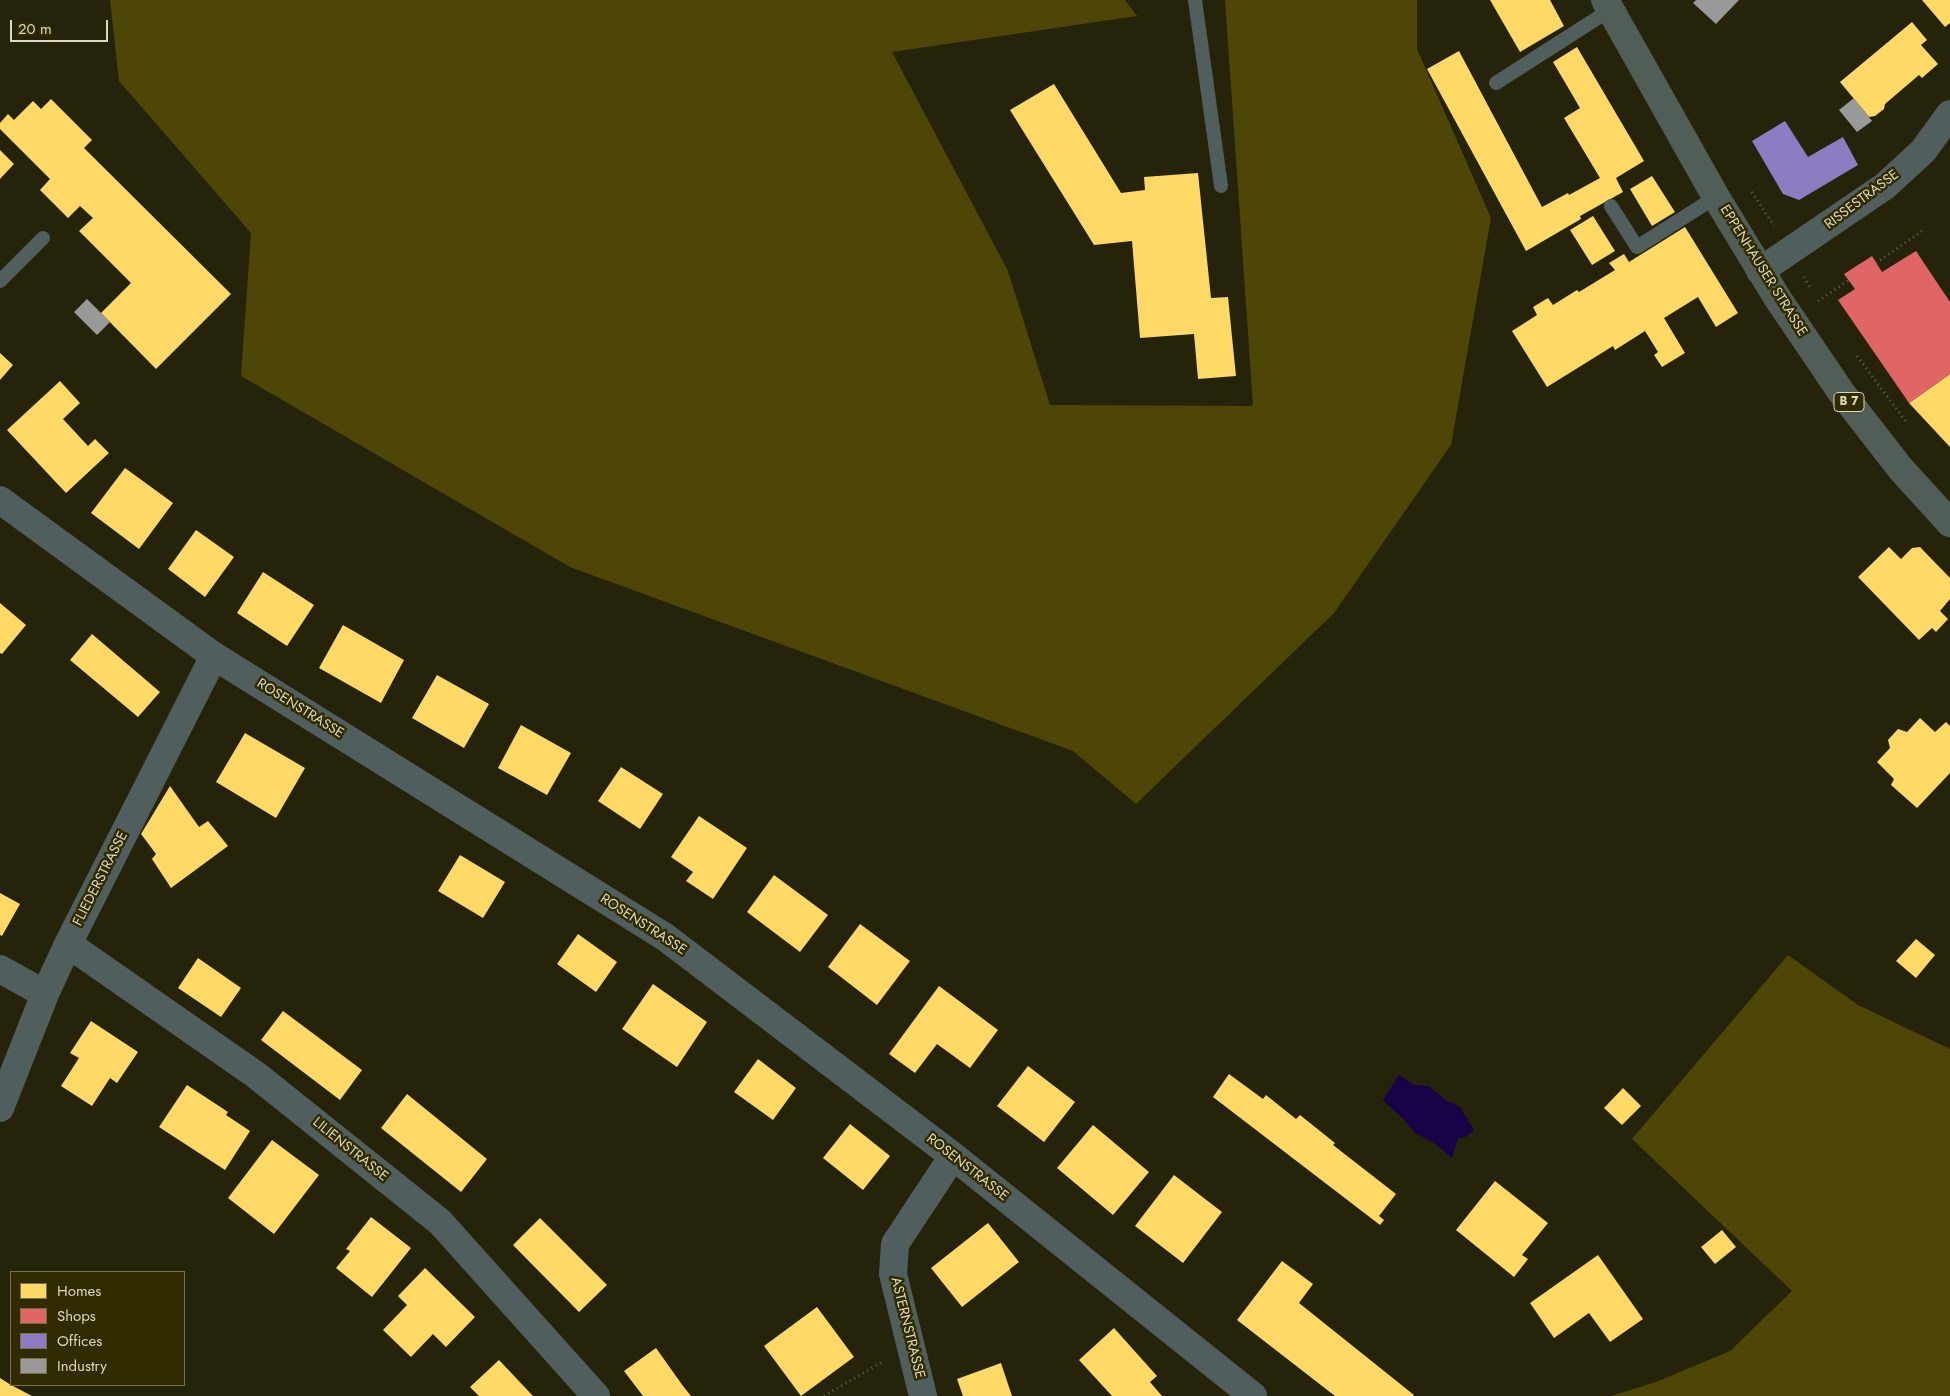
<!DOCTYPE html>
<style>
body{margin:0}
#map{position:relative;width:1950px;height:1396px;overflow:hidden;background:#26230b;font-family:Jost,sans-serif}
canvas{display:block}
.legend{position:absolute;left:10px;top:1271px;width:175px;height:115px;box-sizing:border-box;background:#312c00;border:1px solid #75714b;margin:0;padding:6px 9px;list-style:none;font-size:15px;color:#dbd8bb}
.legend li{display:flex;align-items:center;gap:10px;height:25px}
.legend b{width:25px;border:1px solid #75714b}
.scale{position:absolute;left:10px;top:20px;width:98px;height:22px;box-sizing:border-box;border:2px solid #dbd8bb;border-top:0;padding-left:6px;font-size:15px;line-height:18px;white-space:nowrap;color:#dbd8bb;-webkit-text-stroke:4px #312c00;paint-order:stroke}
</style>
<div id="map">
<canvas width="1950" height="1396"></canvas>
<ul class="legend">
<li><b style="height:14px;background:#ffd966"></b>Homes</li>
<li><b style="height:14px;background:#e06666"></b>Shops</li>
<li><b style="height:14px;background:#8e7cc3"></b>Offices</li>
<li><b style="height:14px;background:#999"></b>Industry</li>
</ul>
<div class="scale">20 m</div>
</div>
<script>
const c = document.querySelector('canvas').getContext('2d');
c.lineJoin = 'round';
function paint(path, color) {
  c.fillStyle = color;
  c.fill(path, 'evenodd');
}
function shape(rows) {
  const path = new Path2D();
  for (const r of rows) {
    path.moveTo(r[0], r[1]);
    for (let i = 2; i < r.length; i += 2) path.lineTo(r[i], r[i + 1]);
  }
  return path;
}
function stroke(path, color, width, dash) {
  c.strokeStyle = color;
  c.lineWidth = width;
  c.lineCap = dash ? 'butt' : 'round';
  c.setLineDash(dash || []);
  c.stroke(path);
}
function drawText(font, color, halo, rows, align = 'center') {
  c.font = font + ' Jost,sans-serif';
  c.lineWidth = 5;
  c.setLineDash([]);
  c.textBaseline = 'middle';
  c.strokeStyle = halo;
  c.fillStyle = color;
  for (const [text, x, y, turn = 0] of rows) {
    c.save();
    c.translate(x, y);
    c.rotate((+turn || 0) * Math.PI / 180);
    c.textAlign = isNaN(turn) ? turn : align;
    if (halo) c.strokeText(text, 0, 0);
    c.fillText(text, 0, 0);
    c.restore();
  }
}
const green = shape([
 [110,0,1125,0,1137,16,892,52,1008,271,1050,405,1253,406,1225,0,1417,0,1417,49,1491,218,1451,445,1334,613,1136,804,1073,751,570,567,241,376,251,233,119,81],
 [1788,955,1858,1005,1950,1049,1950,1396,1611,1396,1656,1382,1730,1351,1792,1291,1632,1139]
]);
const water = shape([
 [1399,1075,1414,1085,1429,1086,1447,1101,1460,1107,1474,1130,1466,1137,1458,1138,1452,1158,1434,1143,1415,1133,1405,1121,1383,1100]
]);
const homes = shape([
 [1490,0,1550,0,1564,26,1520,52],
 [1922,0,1950,0,1950,23,1945,27],
 [1912,22,1927,40,1921,45,1938,64,1922,78,1919,75,1885,104,1884,109,1875,116,1869,117,1840,82],
 [1577,47,1644,161,1616,178,1623,192,1580,216,1581,219,1526,251,1427,69,1459,51,1542,207,1568,193,1569,195,1600,178,1564,118,1580,108,1553,62],
 [1054,84,1121,193,1145,190,1144,177,1198,173,1211,298,1228,297,1236,376,1198,379,1194,334,1140,338,1132,241,1094,245,1010,110],
 [51,99,92,140,84,148,231,294,156,369,101,313,131,283,79,231,93,218,80,206,68,218,40,190,50,179,0,129,0,123,8,114,14,120,33,101,41,109],
 [0,150,14,164,0,179],
 [1652,176,1675,212,1652,226,1630,189],
 [1593,216,1615,251,1592,265,1570,230],
 [1685,227,1738,313,1716,327,1698,297,1664,318,1685,353,1662,367,1654,355,1658,352,1645,331,1615,350,1613,346,1547,387,1512,331,1537,315,1533,307,1548,298,1553,305,1577,290,1579,292,1615,270,1609,263,1624,254,1629,262],
 [0,353,13,365,0,380],
 [1950,374,1950,447,1909,403],
 [60,381,80,403,63,419,88,446,95,439,109,453,66,493,7,430],
 [125,468,173,503,139,549,91,513],
 [196,530,234,557,205,597,168,569],
 [1889,547,1901,559,1912,548,1920,547,1950,578,1950,599,1940,611,1948,619,1936,632,1932,628,1919,640,1858,577],
 [263,572,314,605,287,646,237,613],
 [0,603,26,625,2,654,0,653],
 [343,625,404,660,381,703,319,668],
 [92,634,160,692,138,717,70,660],
 [437,675,489,704,464,748,412,718],
 [1920,718,1935,732,1946,722,1950,726,1950,773,1917,808,1891,785,1894,779,1877,762,1890,748,1888,740,1898,729,1907,732],
 [521,725,571,753,547,795,498,768],
 [245,733,305,768,276,818,216,782],
 [621,767,663,794,640,829,598,801],
 [170,786,199,827,208,821,228,846,171,888,152,859,156,854,141,834],
 [699,816,747,848,713,899,686,881,693,872,671,857],
 [460,855,505,882,483,918,438,891],
 [774,875,828,915,800,952,747,912],
 [0,893,20,904,2,936,0,935],
 [860,924,910,961,877,1005,828,967],
 [578,934,617,962,596,992,557,964],
 [1916,939,1935,955,1916,978,1896,961],
 [198,958,241,988,221,1017,178,988],
 [653,984,707,1022,677,1067,622,1029],
 [939,986,998,1030,970,1068,937,1044,915,1073,889,1054],
 [283,1011,362,1070,340,1100,261,1040],
 [91,1021,138,1052,117,1083,110,1078,92,1106,61,1086,79,1058,70,1053],
 [758,1059,796,1088,773,1120,734,1092],
 [1028,1066,1075,1102,1044,1142,997,1106],
 [1229,1074,1263,1099,1266,1095,1296,1119,1300,1115,1335,1143,1333,1145,1396,1194,1379,1216,1384,1220,1380,1225,1213,1097],
 [187,1085,228,1112,226,1115,250,1131,225,1170,159,1127],
 [1623,1088,1641,1106,1622,1125,1604,1108],
 [407,1094,487,1159,461,1192,381,1128],
 [850,1124,890,1156,863,1190,823,1158],
 [1093,1125,1149,1172,1113,1215,1057,1168],
 [272,1140,319,1175,274,1234,228,1198],
 [1174,1175,1222,1212,1183,1263,1135,1226],
 [1495,1181,1548,1223,1522,1255,1528,1259,1514,1277,1456,1230],
 [371,1217,411,1248,372,1297,336,1268,350,1251,346,1249],
 [540,1218,607,1285,579,1312,513,1245],
 [988,1223,1019,1262,962,1307,931,1268],
 [1722,1230,1736,1247,1715,1264,1701,1247],
 [1598,1255,1643,1319,1610,1342,1589,1313,1554,1338,1530,1303],
 [1282,1261,1313,1284,1299,1303,1414,1395,1413,1396,1335,1396,1237,1320],
 [425,1268,475,1317,446,1347,433,1334,411,1357,383,1330,407,1305,398,1296],
 [817,1307,854,1357,801,1396,764,1346],
 [1114,1328,1157,1376,1150,1382,1162,1396,1112,1396,1079,1360],
 [656,1348,683,1386,691,1396,643,1396,624,1371],
 [499,1360,533,1396,479,1396,470,1387],
 [1001,1363,1012,1396,963,1396,957,1379],
 [0,1378,11,1385,32,1396,0,1396]
]);
const shops = shape([
 [1916,251,1950,302,1950,374,1909,403,1838,300,1855,289,1844,274,1872,256,1882,272]
]);
const offices = shape([
 [1785,121,1808,157,1843,137,1858,165,1799,200,1783,194,1752,141]
]);
const industry = shape([
 [1696,0,1739,0,1716,24,1693,3],
 [1854,98,1872,121,1857,132,1839,110],
 [87,299,110,322,97,335,74,312]
]);
const path = shape([
 [1752,192,1774,226],
 [1876,263,1922,231],
 [1804,277,1811,289],
 [1818,301,1848,281],
 [1857,356,1907,423],
 [824,1396,884,1361]
]);
const lane = shape([
 [1195,0,1221,186],
 [1496,83,1610,10],
 [1611,206,1637,247,1716,197],
 [0,281,43,238]
]);
const street = shape([
 [1760,271,1885,186,1923,151,1950,114],
 [0,500,214,656,665,937,953,1156,1253,1396],
 [68,944,256,1075,440,1222,596,1396],
 [0,969,45,994],
 [0,1108,45,994,68,944,214,656],
 [923,1396,893,1274,895,1244,953,1156]
]);
const primary = shape([
 [1605,0,1716,197,1778,299,1841,392,1900,468,1950,523]
]);
const shields = [
 [1849,402,30]
];
const shieldNames = [
 ["B 7",1849,402]
];
const streetNames = [
 ["RISSESTRASSE",1862,200,-37],
 ["EPPENHAUSER STRASSE",1763,271,58],
 ["ROSENSTRASSE",300,709,32],
 ["FLIEDERSTRASSE",101,879,-63],
 ["ROSENSTRASSE",643,925,33],
 ["LILIENSTRASSE",350,1150,39],
 ["ROSENSTRASSE",967,1168,38],
 ["ASTERNSTRASSE",907,1328,76]
];
paint(green, '#4d4606');
paint(water, '#180347');
paint(homes, '#ffd966');
paint(shops, '#e06666');
paint(offices, '#8e7cc3');
paint(industry, '#999');
stroke(path, '#59635e', 3, [1, 4]);
stroke(lane, '#505f5e', 14);
stroke(street, '#505f5e', 28);
stroke(primary, '#515e58', 28);
for (const [x, y, w] of shields) {
  const box = new Path2D();
  box.roundRect(x - w / 2, y - 9.5, w, 19, 4);
  c.fillStyle = '#312c00';
  c.fill(box);
  stroke(box, '#dbd8bb', 1);
}
drawText('bold 12px', '#dbd8bb', null, shieldNames);
drawText('14px', '#dbd8bb', '#312c00', streetNames);
</script>
